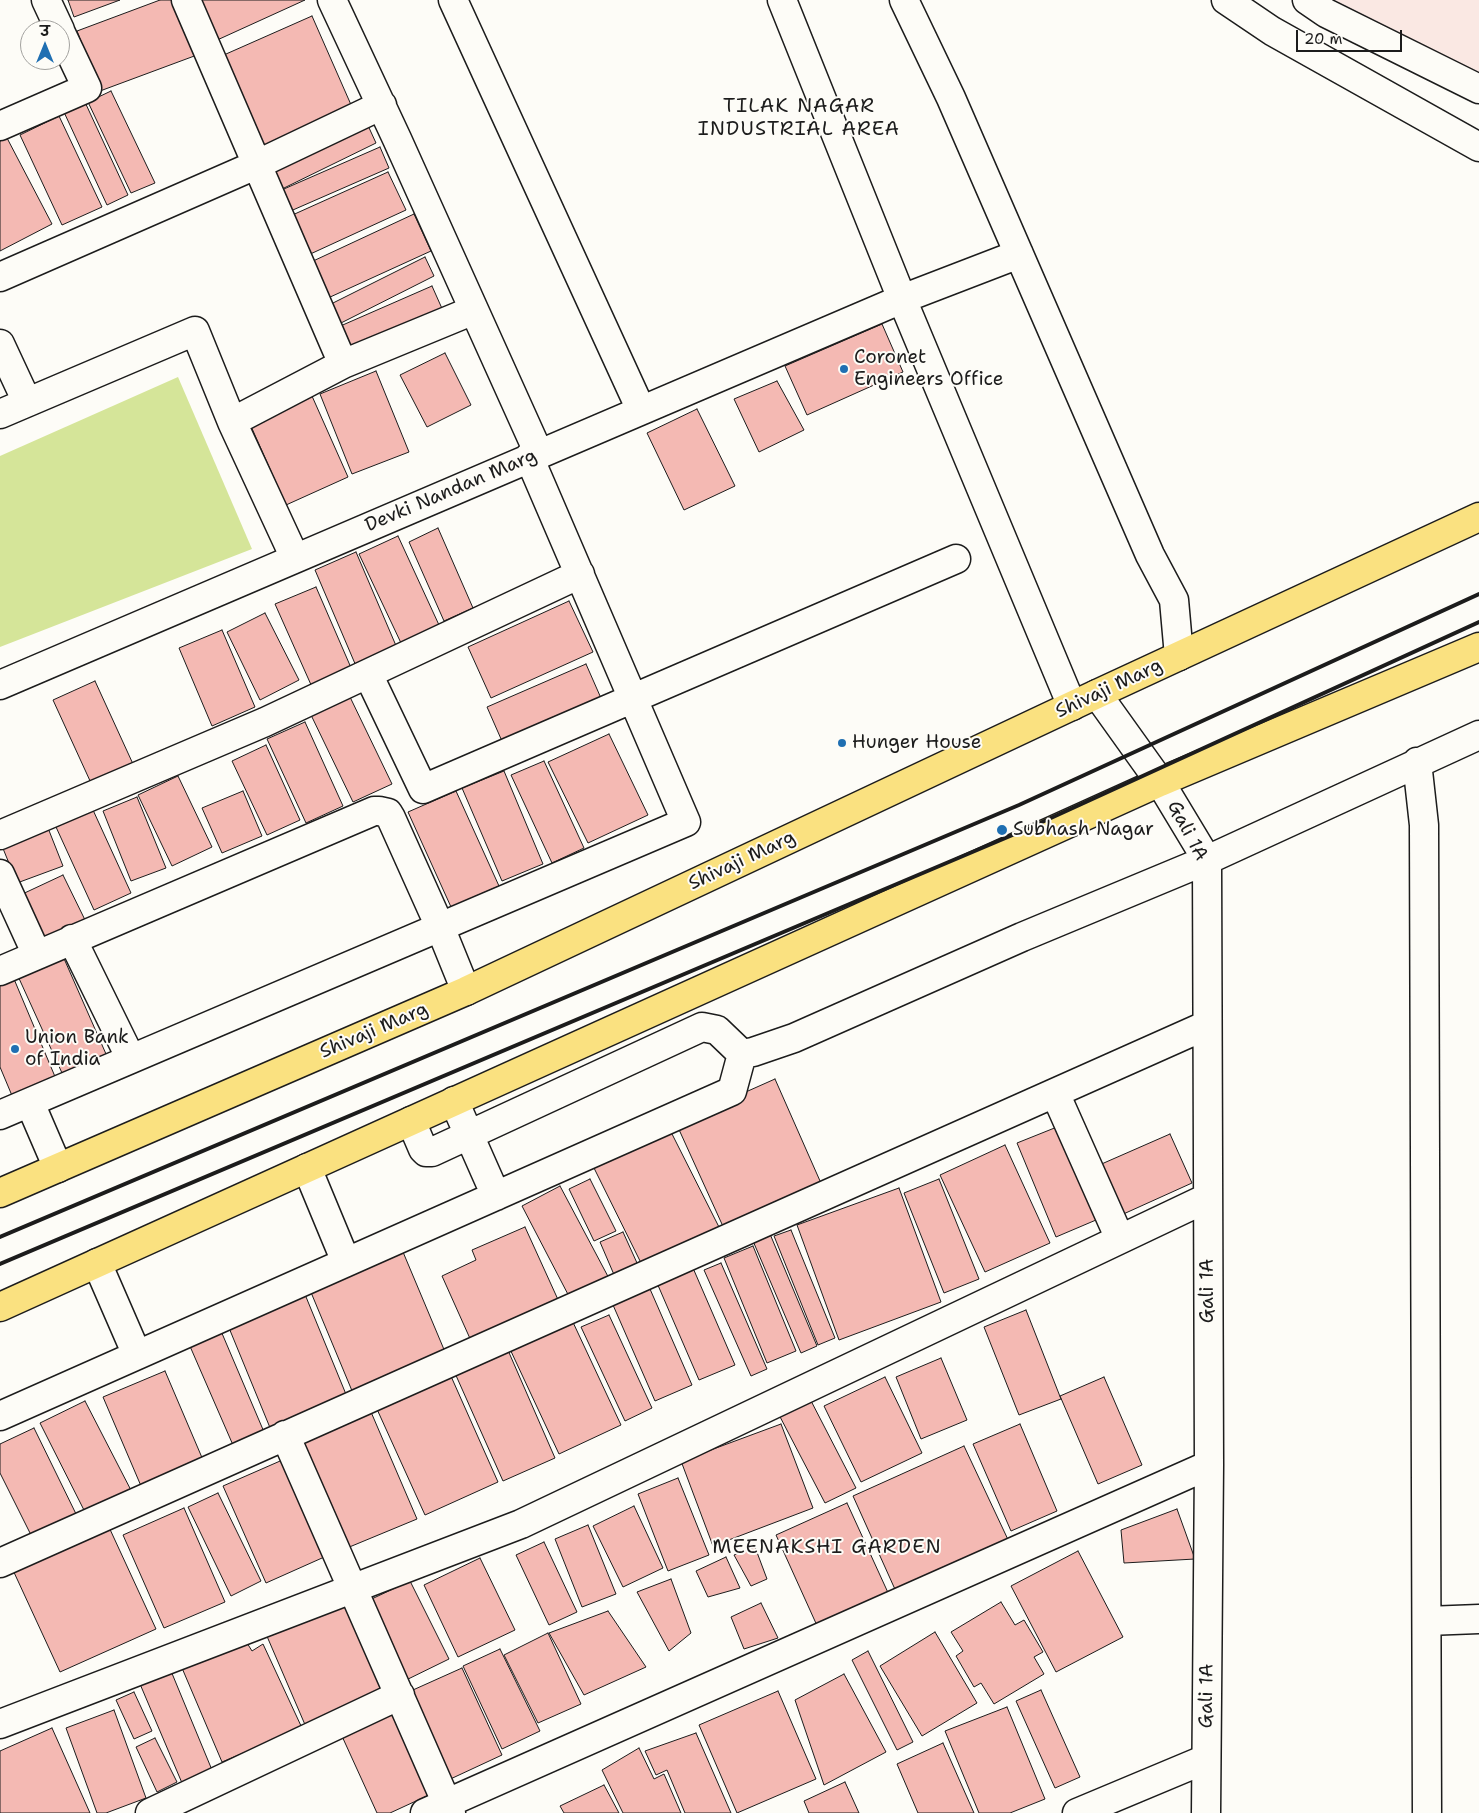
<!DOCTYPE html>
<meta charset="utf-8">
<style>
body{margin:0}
#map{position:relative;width:1479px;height:1813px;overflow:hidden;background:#fdfcf7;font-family:"Shantell Sans","Playpen Sans Deva",sans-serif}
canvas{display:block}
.north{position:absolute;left:20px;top:20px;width:50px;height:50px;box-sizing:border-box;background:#fdfcf7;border:1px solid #a3a29f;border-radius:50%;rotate:0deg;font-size:14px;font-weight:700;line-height:20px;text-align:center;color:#1c1c1c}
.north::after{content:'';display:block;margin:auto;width:18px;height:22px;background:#1f6fb2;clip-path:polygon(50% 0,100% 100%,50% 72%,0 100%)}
.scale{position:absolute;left:1296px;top:30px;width:106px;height:22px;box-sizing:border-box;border:2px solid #1c1c1c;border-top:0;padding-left:6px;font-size:15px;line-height:18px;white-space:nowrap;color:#1c1c1c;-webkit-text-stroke:4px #fdfcf7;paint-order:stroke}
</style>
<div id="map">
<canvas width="1479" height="1813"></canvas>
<div class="north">उ</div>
<div class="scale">20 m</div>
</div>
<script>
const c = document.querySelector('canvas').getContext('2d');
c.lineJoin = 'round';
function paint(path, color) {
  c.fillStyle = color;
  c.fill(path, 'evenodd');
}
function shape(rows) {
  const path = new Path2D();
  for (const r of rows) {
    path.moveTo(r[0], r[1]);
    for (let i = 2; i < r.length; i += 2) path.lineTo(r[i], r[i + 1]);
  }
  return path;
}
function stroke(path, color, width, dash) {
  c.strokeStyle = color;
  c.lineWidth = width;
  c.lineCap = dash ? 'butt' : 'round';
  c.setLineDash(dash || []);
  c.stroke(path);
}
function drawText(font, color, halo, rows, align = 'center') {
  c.font = font + ' "Shantell Sans",sans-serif';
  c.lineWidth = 4;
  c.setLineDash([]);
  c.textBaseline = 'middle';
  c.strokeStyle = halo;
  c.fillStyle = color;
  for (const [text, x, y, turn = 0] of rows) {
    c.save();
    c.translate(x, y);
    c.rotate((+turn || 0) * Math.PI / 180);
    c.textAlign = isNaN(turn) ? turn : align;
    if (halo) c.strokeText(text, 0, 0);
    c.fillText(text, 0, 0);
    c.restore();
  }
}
const built = shape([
 [1323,0,1479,0,1479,91]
]);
const green = shape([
 [178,377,252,549,0,647,0,456]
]);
const building = shape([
 [68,0,120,0,74,17,68,0],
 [160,0,176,0,197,55,100,91,77,31,160,0],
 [196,0,305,0,215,41,196,0],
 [312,16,352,107,257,149,217,58,312,16],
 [111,91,155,183,131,193,88,102,111,91],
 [84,100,128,195,107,205,63,110,84,100],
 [59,116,102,207,62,225,20,135,59,116],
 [365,119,376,143,282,189,270,165,365,119],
 [7,138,52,224,0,251,0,141,7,138],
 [380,147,389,168,286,213,277,192,380,147],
 [388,172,406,210,306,256,288,217,388,172],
 [414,214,431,251,328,298,311,262,414,214],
 [425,257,434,276,337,325,327,306,425,257],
 [432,286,444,313,341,358,329,331,432,286],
 [882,324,903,372,807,415,785,366,882,324],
 [445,353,471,405,427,427,400,375,445,353],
 [376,371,409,452,352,474,320,394,376,371],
 [777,381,804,430,759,452,734,399,777,381],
 [312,396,348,477,286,505,250,424,312,396],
 [697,409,735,486,684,510,647,433,697,409],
 [438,528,473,608,444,621,409,542,438,528],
 [398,536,439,625,401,643,359,554,398,536],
 [356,552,397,648,356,666,315,570,356,552],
 [316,587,352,670,312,687,275,604,316,587],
 [569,601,593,652,491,698,468,647,569,601],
 [265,613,299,680,260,700,227,632,265,613],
 [222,630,255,707,212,726,179,648,222,630],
 [586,664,604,705,505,748,487,707,586,664],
 [95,681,133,764,91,783,53,700,95,681],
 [350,697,392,784,353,802,311,715,350,697],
 [305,722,343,806,306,823,267,739,305,722],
 [609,734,648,815,588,843,548,762,609,734],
 [266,745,300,820,267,835,232,761,266,745],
 [544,761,584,848,552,863,511,775,544,761],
 [504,771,543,864,502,881,462,788,504,771],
 [178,776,212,847,172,866,138,795,178,776],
 [243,791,262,836,222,853,202,808,243,791],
 [456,791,499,886,451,907,408,812,456,791],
 [137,797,166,868,131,881,103,811,137,797],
 [93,810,131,893,94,910,56,827,93,810],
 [48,828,63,866,17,883,2,846,48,828],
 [63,875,87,924,41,947,16,897,63,875],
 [62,954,106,1054,62,1073,17,974,62,954],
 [14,979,56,1079,13,1098,0,1067,0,985,14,979],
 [775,1079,824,1190,726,1233,676,1123,775,1079],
 [1057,1127,1096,1220,1056,1237,1017,1143,1057,1127],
 [670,1130,722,1233,645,1271,594,1168,670,1130],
 [1170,1134,1192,1183,1119,1216,1097,1166,1170,1134],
 [1005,1145,1050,1243,985,1272,940,1175,1005,1145],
 [590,1179,616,1231,594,1241,569,1189,590,1179],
 [939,1179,979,1279,944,1293,904,1193,939,1179],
 [560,1186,612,1284,573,1304,522,1206,560,1186],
 [899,1188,941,1302,839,1340,797,1225,899,1188],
 [525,1227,560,1304,472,1343,442,1276,476,1260,472,1250,525,1227],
 [791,1230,835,1338,818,1345,774,1236,791,1230],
 [623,1232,642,1274,618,1284,600,1242,623,1232],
 [770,1234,817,1346,801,1353,753,1241,770,1234],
 [753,1246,796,1351,767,1363,724,1258,753,1246],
 [403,1252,448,1359,355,1398,310,1290,403,1252],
 [721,1263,767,1369,751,1376,704,1270,721,1263],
 [693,1268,735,1365,699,1380,657,1283,693,1268],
 [650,1289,692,1385,655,1401,613,1305,650,1289],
 [304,1292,350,1404,273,1435,227,1323,304,1292],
 [1026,1310,1061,1399,1019,1415,984,1327,1026,1310],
 [609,1315,652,1408,625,1421,581,1327,609,1315],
 [571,1318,621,1425,559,1454,509,1347,571,1318],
 [221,1331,267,1439,236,1452,189,1344,221,1331],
 [507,1348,555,1458,503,1481,454,1371,507,1348],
 [941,1358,967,1420,921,1439,896,1377,941,1358],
 [165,1371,206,1467,144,1493,103,1397,165,1371],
 [450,1374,498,1482,425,1515,376,1407,450,1374],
 [885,1377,922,1453,861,1482,824,1406,885,1377],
 [1104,1377,1142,1465,1098,1484,1060,1396,1104,1377],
 [808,1395,856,1488,825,1503,777,1411,808,1395],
 [85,1401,135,1498,89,1520,40,1423,85,1401],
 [371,1412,417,1519,347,1548,301,1442,371,1412],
 [781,1424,813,1508,713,1546,681,1461,781,1424],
 [1020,1424,1057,1511,1011,1531,973,1444,1020,1424],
 [34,1428,78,1518,33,1539,0,1473,0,1444,34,1428],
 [964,1446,1011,1546,898,1596,853,1496,964,1446],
 [287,1458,331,1554,266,1583,223,1486,287,1458],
 [678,1478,709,1555,668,1571,638,1494,678,1478],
 [218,1493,261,1581,231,1596,188,1507,218,1493],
 [847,1503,890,1597,819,1630,776,1535,847,1503],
 [634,1506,663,1568,623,1587,593,1526,634,1506],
 [184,1508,225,1602,164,1628,123,1535,184,1508],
 [1177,1509,1195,1559,1124,1563,1121,1530,1177,1509],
 [108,1525,156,1629,60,1672,12,1568,108,1525],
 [588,1525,616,1594,582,1607,555,1539,588,1525],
 [544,1542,577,1612,549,1625,516,1555,544,1542],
 [755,1547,767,1579,751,1586,734,1555,755,1547],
 [1078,1551,1123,1637,1056,1672,1011,1586,1078,1551],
 [726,1557,740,1588,708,1597,696,1571,726,1557],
 [480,1558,515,1630,458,1657,424,1585,480,1558],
 [671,1579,691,1633,669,1651,637,1592,671,1579],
 [410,1581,449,1659,400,1683,361,1604,410,1581],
 [349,1600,388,1692,306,1727,266,1634,349,1600],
 [1001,1602,1015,1625,1024,1620,1043,1652,1034,1657,1044,1674,994,1704,981,1683,974,1687,956,1656,963,1651,951,1632,1001,1602],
 [761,1603,778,1638,744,1649,731,1617,761,1603],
 [608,1611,646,1667,584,1695,549,1633,608,1611],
 [935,1632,977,1703,922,1736,880,1666,935,1632],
 [548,1633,581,1704,538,1723,504,1655,548,1633],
 [244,1638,252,1651,263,1644,302,1728,222,1762,182,1668,244,1638],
 [500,1649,540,1731,502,1749,463,1666,500,1649],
 [868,1651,913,1742,897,1750,852,1660,868,1651],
 [462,1668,502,1755,444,1782,404,1694,462,1668],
 [171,1671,212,1770,182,1783,140,1684,171,1671],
 [844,1674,886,1752,824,1785,795,1700,844,1674],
 [1041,1690,1080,1777,1055,1788,1016,1701,1041,1690],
 [778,1691,816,1779,737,1813,699,1725,778,1691],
 [134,1692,152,1731,134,1739,116,1700,134,1692],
 [1007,1707,1045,1799,1010,1813,979,1813,945,1731,1007,1707],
 [114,1710,146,1798,106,1813,97,1813,66,1728,114,1710],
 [392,1710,429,1795,390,1813,377,1813,341,1734,392,1710],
 [52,1728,90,1813,0,1813,0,1751,52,1728],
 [696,1733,731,1813,685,1813,667,1770,656,1775,645,1751,696,1733],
 [155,1738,177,1782,157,1792,136,1747,155,1738],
 [943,1743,974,1813,918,1813,897,1764,943,1743],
 [639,1748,654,1779,664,1774,681,1813,623,1813,602,1770,639,1748],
 [845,1782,859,1813,809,1813,804,1801,845,1782],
 [604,1785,619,1813,564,1813,560,1806,604,1785]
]);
const minor = shape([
 [46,0,60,30],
 [186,0,343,364],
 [332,0,397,139,539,454],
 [453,0,641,410],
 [782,0,902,299,1072,706],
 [904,0,951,98,1150,555,1174,600,1179,656],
 [1226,0,1272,31,1479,147],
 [1307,0,1326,13,1479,89],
 [0,126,87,88,60,31],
 [0,277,258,164,382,105],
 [0,344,27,402],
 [0,414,195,331,232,422,295,558],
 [232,422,343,364,474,310],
 [368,674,423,789,956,559],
 [0,685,902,299,1019,254],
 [1097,694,1160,782,1207,860,1209,1465,1206,1813],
 [1417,762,1424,825,1427,1813],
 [0,835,265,722,580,574],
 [0,874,37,955],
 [72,939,131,1059],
 [0,971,374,811,379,811,388,813,391,818,440,927,466,991],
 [1055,1093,1120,1239],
 [454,1101,496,1196],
 [30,1103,58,1168],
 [0,1115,686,822,529,457],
 [411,1121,423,1149,426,1152,432,1152,702,1027,717,1030,742,1054,753,1052,794,1038,1022,937,1207,860,1479,735],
 [307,1168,346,1262],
 [97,1263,137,1355],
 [0,1416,732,1091,742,1054],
 [285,1435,451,1813],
 [0,1563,1207,1025],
 [1427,1621,1479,1619],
 [0,1724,521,1524,1207,1198],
 [150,1813,400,1695],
 [425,1813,1209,1465],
 [1077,1813,1206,1759]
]);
const major = shape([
 [0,1193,466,991,1097,694,1479,517],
 [0,1307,1160,782,1479,647]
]);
const rail = shape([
 [0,1237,1019,805,1479,594],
 [0,1264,1029,828,1479,622]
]);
const markers = [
 [844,369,5,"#1f6fb2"],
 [842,743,5,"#1f6fb2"],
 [1002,830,6,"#1f6fb2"],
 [15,1049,5,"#1f6fb2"]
];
const poiNames = [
 ["Coronet",854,358],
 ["Engineers Office",854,380],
 ["Hunger House",852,743],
 ["Subhash Nagar",1013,830],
 ["Union Bank",25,1038],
 ["of India",25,1060]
];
const streetNames = [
 ["Devki Nandan Marg",451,491,-23],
 ["Shivaji Marg",1109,689,-25],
 ["Gali 1A",1187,831,62],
 ["Shivaji Marg",742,861,-25],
 ["Shivaji Marg",374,1031,-23],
 ["Gali 1A",1208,1291,-90],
 ["Gali 1A",1207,1696,-89]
];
const neighbourhoodNames = [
 ["TILAK NAGAR",799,107],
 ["INDUSTRIAL AREA",799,130],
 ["MEENAKSHI GARDEN",827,1548]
];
paint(built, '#fae8e3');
paint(green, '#d5e599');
paint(building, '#f4b9b3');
stroke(building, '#1c1c1c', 1);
stroke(minor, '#1c1c1c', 31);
stroke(major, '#1c1c1c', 31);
stroke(minor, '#fdfcf7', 28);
stroke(major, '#fae180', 28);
stroke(rail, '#1c1c1c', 4);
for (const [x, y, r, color] of markers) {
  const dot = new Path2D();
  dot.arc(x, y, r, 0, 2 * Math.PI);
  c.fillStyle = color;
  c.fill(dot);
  stroke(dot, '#fdfcf7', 2);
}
drawText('19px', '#1c1c1c', '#fdfcf7', poiNames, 'left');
drawText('19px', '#1c1c1c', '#fdfcf7', streetNames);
c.letterSpacing = '1px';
drawText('20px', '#1c1c1c', '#fdfcf7', neighbourhoodNames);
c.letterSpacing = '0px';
</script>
